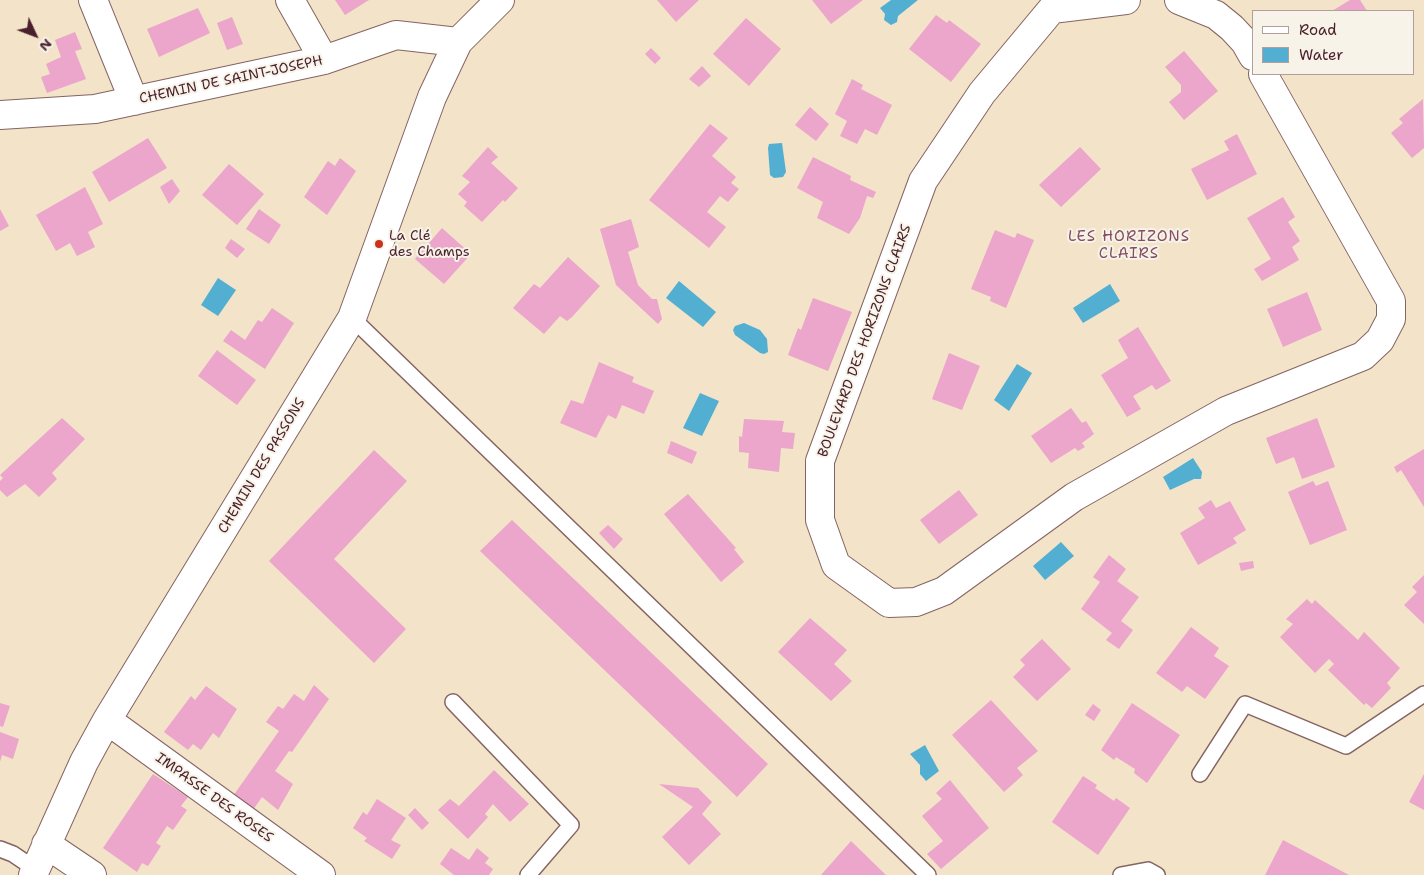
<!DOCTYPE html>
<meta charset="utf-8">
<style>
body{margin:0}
#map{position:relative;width:1424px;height:875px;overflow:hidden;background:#f2e3c9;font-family:"Shantell Sans",sans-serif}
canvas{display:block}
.legend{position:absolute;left:1252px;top:10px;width:162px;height:65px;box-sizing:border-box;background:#f7f3e8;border:1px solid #b29e9c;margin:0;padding:6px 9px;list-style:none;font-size:15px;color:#4a1f2b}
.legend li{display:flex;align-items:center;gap:10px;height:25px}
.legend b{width:25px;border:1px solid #b29e9c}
.north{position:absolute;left:10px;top:10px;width:50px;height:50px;-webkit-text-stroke:4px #f7f3e8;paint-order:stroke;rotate:133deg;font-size:14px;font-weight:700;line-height:20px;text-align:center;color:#4a1f2b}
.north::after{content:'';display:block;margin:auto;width:18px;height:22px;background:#4a1f2b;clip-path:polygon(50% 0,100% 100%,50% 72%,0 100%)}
</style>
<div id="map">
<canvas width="1424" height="875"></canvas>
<ul class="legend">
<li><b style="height:6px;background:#fff"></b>Road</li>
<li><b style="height:14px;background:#53afd1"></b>Water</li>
</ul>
<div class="north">N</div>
</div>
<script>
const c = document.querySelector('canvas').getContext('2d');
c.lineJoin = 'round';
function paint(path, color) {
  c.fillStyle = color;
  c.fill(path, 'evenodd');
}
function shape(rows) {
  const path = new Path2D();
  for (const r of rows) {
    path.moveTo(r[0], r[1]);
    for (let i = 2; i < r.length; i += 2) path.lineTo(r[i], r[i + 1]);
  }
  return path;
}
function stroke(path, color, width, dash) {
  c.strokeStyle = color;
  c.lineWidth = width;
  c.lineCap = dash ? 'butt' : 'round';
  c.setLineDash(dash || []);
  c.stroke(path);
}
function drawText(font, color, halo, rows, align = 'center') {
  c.font = font + ' "Shantell Sans",sans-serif';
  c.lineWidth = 4;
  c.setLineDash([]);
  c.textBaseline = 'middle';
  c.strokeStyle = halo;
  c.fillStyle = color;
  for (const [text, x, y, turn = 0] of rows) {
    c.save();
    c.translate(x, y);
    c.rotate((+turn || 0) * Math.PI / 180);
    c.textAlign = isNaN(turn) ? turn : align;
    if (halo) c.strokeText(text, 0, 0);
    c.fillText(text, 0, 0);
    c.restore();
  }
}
const water = shape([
 [891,0,918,0,898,16,897,22,891,25,884,20,885,14,880,8],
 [782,143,786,172,783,177,774,178,770,175,768,148,769,144],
 [218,278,236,290,218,316,201,305],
 [679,281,716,312,703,327,666,298],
 [1110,284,1120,301,1083,323,1073,308],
 [744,323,760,330,767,339,768,352,764,354,760,353,735,335,733,330,735,326],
 [1017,364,1032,373,1009,411,994,400],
 [700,393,719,401,702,436,683,428],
 [1193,458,1202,472,1201,479,1194,479,1170,490,1163,477],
 [1061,542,1074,556,1045,580,1033,566],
 [925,745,939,771,926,781,920,774,920,765,910,754]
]);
const building = shape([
 [335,0,369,0,345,15],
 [657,0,699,0,676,22],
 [812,0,863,0,831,24],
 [1350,0,1360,0,1367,11,1332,11],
 [198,8,210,33,159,57,147,29],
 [936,15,947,23,949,20,981,44,951,82,909,49],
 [232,17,243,44,227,50,217,23],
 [746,18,781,49,749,86,713,54],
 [75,32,82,49,75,51,86,79,47,93,41,77,50,74,46,64,61,57,55,40],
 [651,48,661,58,655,64,645,54],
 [1184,51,1218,91,1184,120,1169,102,1181,92,1181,85,1165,67],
 [702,66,711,76,699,87,689,79],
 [852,79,863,85,861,89,892,105,877,135,865,129,857,144,840,136,847,121,835,114],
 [1423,99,1424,148,1412,158,1391,133,1403,123,1399,119],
 [810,107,829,124,816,141,795,125],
 [710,124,728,138,712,156,736,177,731,183,739,189,728,202,720,196,707,212,726,227,709,248,649,200],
 [1237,134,1257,174,1207,200,1191,169,1229,150,1224,141],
 [148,138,167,168,109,202,92,172],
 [488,147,498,157,491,163,518,188,505,202,503,200,482,222,464,206,467,202,458,194,470,182,462,176],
 [1080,147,1101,169,1061,207,1039,185],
 [813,157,851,176,850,180,876,192,873,198,867,196,860,218,849,234,817,218,823,202,797,188],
 [340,158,356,171,327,215,304,197,328,161,335,166],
 [229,164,264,194,237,225,202,195],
 [172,179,180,191,169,204,160,187],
 [85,187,103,224,88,232,95,247,77,256,70,243,56,251,36,215],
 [1283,197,1295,217,1288,222,1300,241,1292,247,1299,260,1262,281,1254,269,1271,259,1247,218],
 [0,209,9,226,0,231],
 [259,209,281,225,269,244,246,229],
 [631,219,639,247,628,252,638,285,652,299,657,299,662,319,658,324,616,285,600,229],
 [442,228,471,254,444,284,415,259],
 [995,230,1015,238,1017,233,1034,240,1006,308,990,301,991,297,971,289],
 [231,239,245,249,237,258,225,248],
 [568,257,600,286,572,317,567,321,560,316,544,334,513,308,534,284,540,288],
 [1307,292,1322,330,1283,347,1267,309],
 [813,298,852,312,828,371,788,355,798,328,801,330],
 [272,308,294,323,265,369,223,341,231,330,245,340,258,320,262,322],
 [1138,327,1171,381,1156,390,1152,385,1133,396,1141,409,1127,417,1101,375,1128,358,1118,340],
 [217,350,256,380,237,405,198,376],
 [949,353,980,366,962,410,932,399],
 [599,362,634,377,632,382,654,391,644,414,622,405,616,419,608,415,596,438,560,423,571,400,583,404],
 [1071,408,1082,423,1086,421,1094,434,1082,443,1085,447,1078,451,1075,448,1051,463,1031,436],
 [62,418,85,439,52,473,57,479,39,497,25,484,7,497,0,490,0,481,3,478,0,475],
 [1317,418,1335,467,1302,479,1294,457,1276,464,1266,438],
 [744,419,784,421,782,432,795,433,793,449,781,448,779,472,748,468,749,453,739,452,739,436,742,437],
 [671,441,697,452,692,464,667,453],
 [1424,449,1424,507,1401,470,1397,473,1394,467],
 [374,450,407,481,334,559,406,629,374,663,269,561],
 [1313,481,1316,486,1328,481,1347,530,1310,545,1288,492],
 [959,490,978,515,939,544,920,520],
 [688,494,736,548,734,549,744,562,721,582,664,514],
 [1211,500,1216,508,1230,501,1246,530,1233,538,1237,543,1198,565,1180,533,1205,518,1198,508],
 [512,520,768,764,737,797,480,551],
 [608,525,623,539,614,549,599,533],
 [1109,555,1126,569,1117,581,1139,597,1121,621,1133,630,1119,649,1106,640,1112,633,1081,609,1100,582,1093,577],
 [1253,561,1254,568,1241,571,1239,563],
 [1424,575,1424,624,1404,605,1417,592,1412,587],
 [1307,599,1312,604,1315,600,1358,640,1364,632,1400,668,1387,683,1391,688,1372,708,1366,703,1364,705,1328,670,1334,664,1329,659,1315,673,1280,637,1293,624,1286,619],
 [810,618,847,650,834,664,852,681,831,701,778,652],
 [1191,627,1219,648,1214,656,1229,666,1205,699,1187,686,1182,692,1156,673],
 [1042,639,1071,669,1037,701,1013,677,1025,665,1020,660],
 [314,685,329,699,292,752,289,751,275,771,293,784,278,810,262,797,253,810,233,796,279,731,266,722,278,706,283,709,294,694,304,701],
 [206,686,237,709,219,738,213,733,201,750,193,744,188,750,164,732,191,696,195,700],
 [991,700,1038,751,1017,768,1023,775,1004,792,952,735],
 [0,703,10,706,3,727,0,726],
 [1132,703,1180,735,1147,783,1134,773,1135,769,1116,757,1114,760,1101,750],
 [1093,704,1101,710,1094,721,1085,715],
 [0,732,19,739,13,759,2,755,0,762],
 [494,770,529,804,510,822,493,804,485,814,488,817,468,839,438,810,450,799,459,806],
 [153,774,188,797,181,806,187,810,173,830,167,826,156,843,161,846,148,866,142,863,137,872,103,848],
 [1424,774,1424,810,1409,802],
 [1083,776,1097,785,1095,788,1114,801,1116,798,1130,808,1098,855,1052,822],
 [950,780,989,828,941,869,927,854,943,841,922,816,942,799,936,793],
 [659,784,698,788,712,802,702,814,721,834,689,865,662,837,693,807],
 [377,799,406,818,391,840,401,845,392,859,364,841,367,838,353,828,363,812,367,815],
 [415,808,429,823,422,830,408,815],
 [1283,840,1349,875,1265,875],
 [851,841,886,875,821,875],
 [451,848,469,860,477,848,489,858,485,863,493,869,489,875,454,875,440,864]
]);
const service = shape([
 [352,318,928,875],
 [453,702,571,825,528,875],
 [1200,774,1245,704,1346,746,1424,694],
 [0,849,13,854,35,869],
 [1121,875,1148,870,1157,875]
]);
const minor = shape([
 [93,0,134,101],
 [290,0,324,60],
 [1126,0,1052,9,982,93,923,181,820,461,820,520,836,565,889,603,916,602,944,591,1074,497,1226,411,1363,356,1380,340,1391,319,1391,301,1263,74],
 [1179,0,1216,15,1232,28,1245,42,1253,56],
 [0,115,95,109,324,60,396,35,458,42],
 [107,720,321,875],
 [46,844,92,875],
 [33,875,84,762,107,720,352,318,432,97,458,42,500,0]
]);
const markers = [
 [379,244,5,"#c8321e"]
];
const streetNames = [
 ["CHEMIN DE SAINT-JOSEPH",231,80,-12],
 ["BOULEVARD DES HORIZONS CLAIRS",865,341,-70],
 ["CHEMIN DES PASSONS",262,466,-59],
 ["IMPASSE DES ROSES",214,798,36]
];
const poiNames = [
 ["La Clé",389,236],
 ["des Champs",389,252]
];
const neighbourhoodNames = [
 ["LES HORIZONS",1129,237],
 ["CLAIRS",1129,254]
];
paint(water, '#53afd1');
paint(building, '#eca5cb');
stroke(service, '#856462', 18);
stroke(minor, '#856462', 30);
stroke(service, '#fff', 15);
stroke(minor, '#fff', 28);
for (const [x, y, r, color] of markers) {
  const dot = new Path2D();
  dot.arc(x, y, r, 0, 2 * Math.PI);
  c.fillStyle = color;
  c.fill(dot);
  stroke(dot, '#f7f3e8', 2);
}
drawText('14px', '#4a1f2b', '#f7f3e8', streetNames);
drawText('14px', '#4a1f2b', '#f7f3e8', poiNames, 'left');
c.letterSpacing = '1px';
drawText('15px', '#834e63', '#f7f3e8', neighbourhoodNames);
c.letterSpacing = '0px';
</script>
